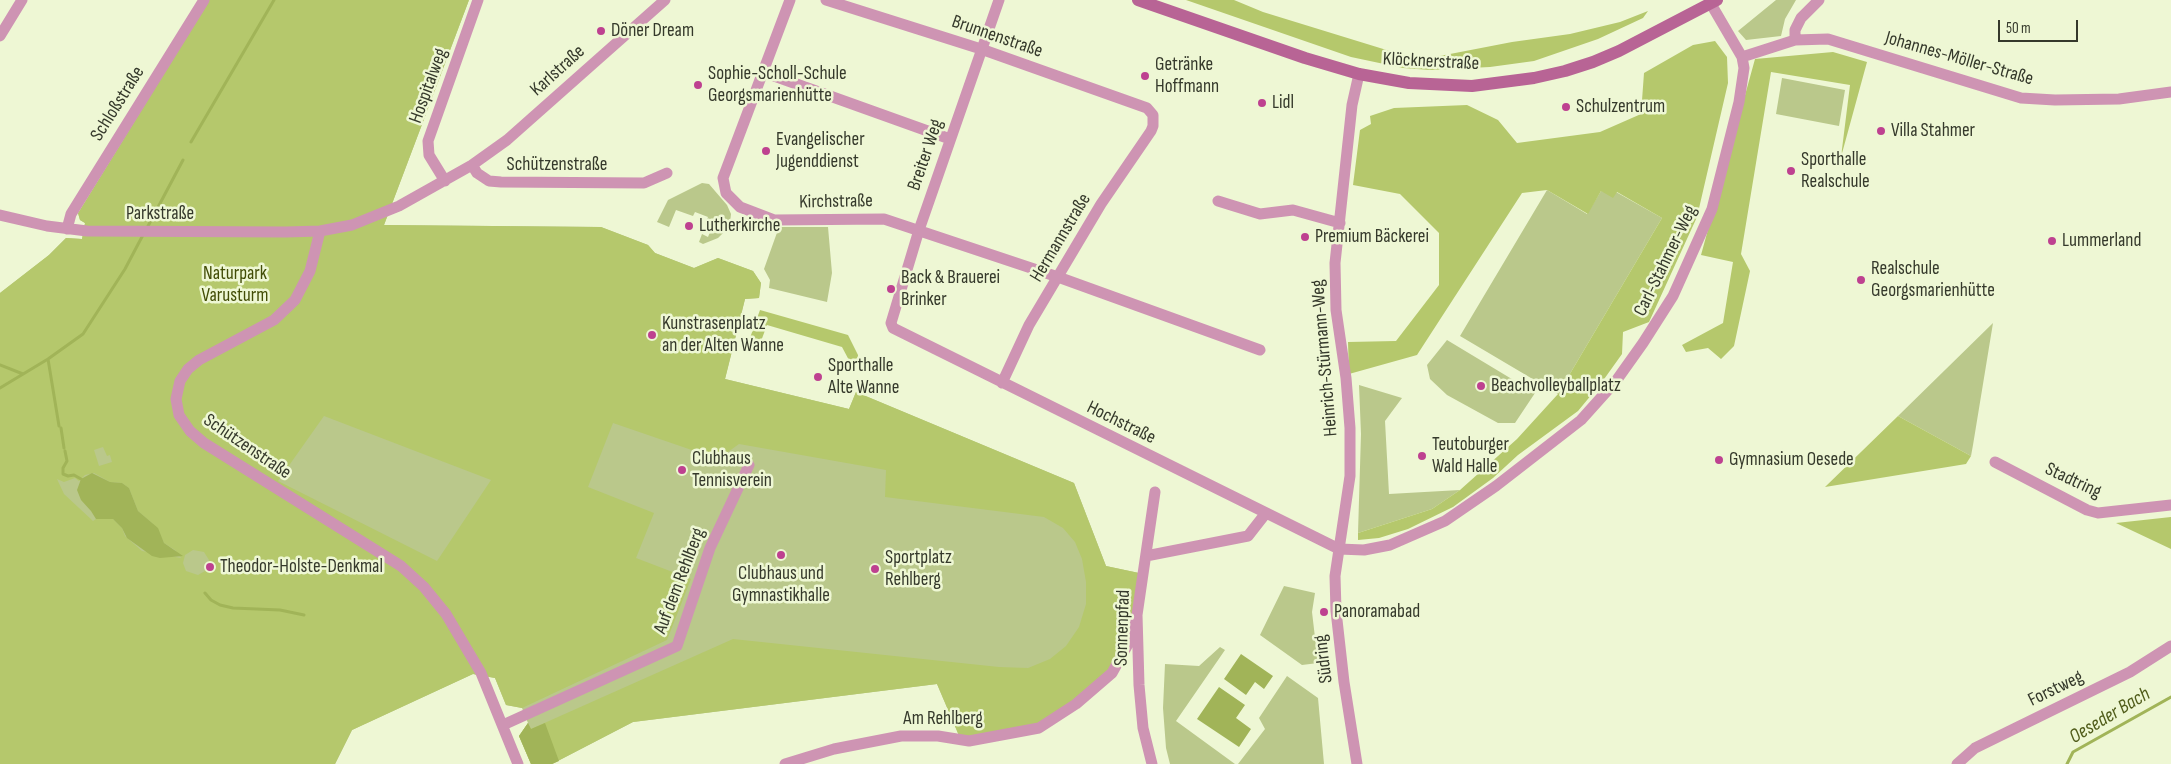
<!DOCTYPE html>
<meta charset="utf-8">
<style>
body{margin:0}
#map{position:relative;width:2171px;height:764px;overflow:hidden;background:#eef7d4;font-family:"Sofia Sans Condensed",sans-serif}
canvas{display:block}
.scale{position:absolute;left:1998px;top:20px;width:80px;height:22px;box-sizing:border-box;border:2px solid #35392b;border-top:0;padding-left:6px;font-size:15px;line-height:18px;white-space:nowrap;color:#35392b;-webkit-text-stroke:4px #eef7d4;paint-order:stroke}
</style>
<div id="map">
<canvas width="2171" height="764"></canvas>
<div class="scale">50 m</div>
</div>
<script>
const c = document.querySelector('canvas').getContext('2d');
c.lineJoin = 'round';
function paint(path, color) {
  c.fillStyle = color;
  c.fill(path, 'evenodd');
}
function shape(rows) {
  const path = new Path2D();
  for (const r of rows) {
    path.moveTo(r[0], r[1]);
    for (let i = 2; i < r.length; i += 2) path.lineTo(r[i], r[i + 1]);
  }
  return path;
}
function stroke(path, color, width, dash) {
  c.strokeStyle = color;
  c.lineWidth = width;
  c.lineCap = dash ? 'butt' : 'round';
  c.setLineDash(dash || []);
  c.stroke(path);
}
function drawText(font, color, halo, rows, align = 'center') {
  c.font = font + ' "Sofia Sans Condensed",sans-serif';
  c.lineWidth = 5;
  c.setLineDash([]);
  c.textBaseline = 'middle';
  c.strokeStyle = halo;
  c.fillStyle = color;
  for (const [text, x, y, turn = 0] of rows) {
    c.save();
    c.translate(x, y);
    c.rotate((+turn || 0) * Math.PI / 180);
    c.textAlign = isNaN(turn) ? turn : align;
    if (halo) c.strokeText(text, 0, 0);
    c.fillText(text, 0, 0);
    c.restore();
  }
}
const green = shape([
 [469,0,384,225,601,227,648,245,655,253,694,268,718,258,753,271,761,283,759,298,745,299,725,379,849,409,856,392,1074,483,1106,566,1139,573,1137,615,960,738,937,684,633,722,552,764,531,764,519,736,528,723,522,708,506,705,495,678,473,674,352,730,335,764,0,764,0,293,49,255,66,238,82,239,85,223,80,220,78,213],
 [1776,0,1796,0,1785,19,1781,36,1746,40,1738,31],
 [1782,78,1845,90,1839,126,1776,114],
 [702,183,709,184,727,205,731,214,730,223,725,231,718,238,703,244,699,242,702,234,708,237,712,227,705,224,708,217,695,212,693,216,676,210,669,227,657,222,668,200],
 [1547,190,1587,214,1601,191,1616,192,1662,218,1558,394,1460,336],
 [779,227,828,227,832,273,827,302,769,288,770,280,764,269],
 [1993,323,1973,445,1971,456,1898,416],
 [1447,340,1535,393,1515,423,1498,423,1447,395,1430,379,1427,365],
 [1359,385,1402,398,1385,421,1389,494,1460,490,1432,509,1358,533,1361,434],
 [1284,586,1315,593,1312,612,1318,663,1302,665,1260,635],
 [1220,647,1225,650,1176,721,1235,764,1170,764,1166,748,1163,708,1165,664,1199,666],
 [1287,676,1318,698,1324,764,1238,764,1265,729,1259,718]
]);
const forest = shape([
 [209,0,469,0,384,225,601,227,648,245,655,253,694,268,718,258,753,271,761,283,759,298,745,299,725,379,849,409,856,392,1074,483,1106,566,1139,573,1137,615,1112,673,1039,728,960,738,937,684,633,722,552,764,531,764,519,736,528,723,531,729,733,639,999,667,1028,668,1050,659,1066,646,1079,627,1086,604,1086,582,1082,559,1075,542,1063,528,1044,517,885,497,886,470,739,444,718,459,613,423,588,487,654,513,636,558,691,579,667,640,522,708,506,705,495,678,473,674,352,730,335,764,0,764,0,293,49,255,66,238,82,239,85,223,80,220,78,213],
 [324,416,491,480,437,561,278,481],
 [103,447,107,456,110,455,112,462,99,466,94,450],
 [94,473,110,482,122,483,129,488,138,511,152,523,159,532,164,543,175,550,181,558,142,551,125,536,122,528,113,519,96,519,93,521,64,494,57,479,64,482,75,478,79,481,85,475],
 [193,550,204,552,209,560,205,571,198,575,186,571,183,563,185,555],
 [1186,0,1234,0,1263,12,1419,60,1512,42,1570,34,1620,22,1648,11,1643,18,1598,39,1534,61,1490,67,1430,70,1403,68,1351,57],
 [1715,41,1727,57,1728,83,1697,217,1649,322,1623,332,1622,354,1602,382,1578,411,1518,455,1493,478,1453,507,1408,529,1379,538,1358,540,1358,533,1432,509,1460,490,1517,439,1558,394,1662,218,1617,192,1613,198,1601,191,1588,214,1547,190,1522,193,1417,355,1349,374,1348,342,1396,341,1439,285,1439,233,1400,194,1353,185,1360,130,1371,124,1370,116,1394,108,1467,105,1498,120,1517,143,1600,132,1641,114,1644,73,1693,45],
 [1833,52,1867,62,1841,157,1850,85,1771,72,1741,254,1750,271,1734,346,1721,359,1708,348,1686,352,1682,345,1723,323,1733,262,1701,255,1755,59],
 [760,310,848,335,858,355,858,362,851,364,842,347,767,325,757,352,746,349],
 [1898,416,1971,456,1966,464,1825,487],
 [2171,517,2171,549,2116,523]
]);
const water = shape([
 [92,473,110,482,122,483,129,488,138,511,158,528,164,543,183,556,160,558,152,556,127,538,122,528,113,519,96,519,91,511,81,500,77,490,81,479],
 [1241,654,1273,676,1264,689,1255,682,1246,695,1224,679],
 [1219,687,1245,705,1236,718,1251,729,1239,747,1197,719],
 [528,723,531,729,545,723,559,761,552,764,531,764,519,736]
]);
const stream = shape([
 [191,142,274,0],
 [147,228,183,160],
 [48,359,59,426],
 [0,365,23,374],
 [0,388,48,359,83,334,125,269,144,233],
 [61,428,64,448],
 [65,451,67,461,63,468,63,474,68,476,74,475,81,479],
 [205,593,211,600,220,605,233,608,280,610,304,615],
 [2067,764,2073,752,2171,697]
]);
const street = shape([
 [790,0,723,178,726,193,740,207,774,220,884,219,1058,277,1260,350],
 [826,0,981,49,1147,108,1153,115,1153,126,1151,131,1101,204,1029,325,1002,383],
 [999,0,919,230,891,323,893,328,1339,549,1364,550,1390,545,1445,521,1496,486,1581,420,1616,381,1643,343,1673,296,1712,209,1739,102,1744,68,1742,57,1711,4],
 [0,36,22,0],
 [1795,40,1795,30,1801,18,1819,0],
 [1742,57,1795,40,1828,39,2021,98,2055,100,2119,99,2171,92],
 [763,72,950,139],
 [472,165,477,173,489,181,501,182,644,183,667,173],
 [445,181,429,155,428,141,478,0],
 [1218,201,1260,214,1293,210,1340,223],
 [0,215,47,226,87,231,286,232,320,231,352,225,399,206,472,165,507,140,665,0],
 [67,229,71,214,204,0],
 [320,231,310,271,295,300,274,320,199,360,188,369,180,381,176,399,179,415,190,431,204,443,401,566,424,587,446,614,481,673,518,764],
 [1995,462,2087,510,2098,513,2171,505],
 [1146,556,1248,536,1266,513],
 [503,725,677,646,710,548,749,465],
 [785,764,834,749,901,736,938,736,969,741,1039,728,1076,704,1112,673,1127,646,1137,615],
 [1152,764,1143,728,1139,685,1137,615,1155,492],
 [1357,764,1344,682,1336,611,1335,576,1350,476,1350,428,1346,378,1336,310,1335,263,1352,105,1359,74],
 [1957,764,1975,748,2130,672,2171,646]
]);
const secondary = shape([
 [1138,0,1305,58,1359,74,1409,83,1472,86,1534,78,1565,71,1593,62,1619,51,1717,0]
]);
const markers = [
 [601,31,5,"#be4190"],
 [1145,76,5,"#be4190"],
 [698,85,5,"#be4190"],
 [1262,103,5,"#be4190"],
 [1566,107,5,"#be4190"],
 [1881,131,5,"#be4190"],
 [766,151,5,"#be4190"],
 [1791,171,5,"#be4190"],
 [689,226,5,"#be4190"],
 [1305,237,5,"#be4190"],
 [2052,241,5,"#be4190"],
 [1861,280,5,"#be4190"],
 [891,289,5,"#be4190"],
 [652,335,5,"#be4190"],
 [818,377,5,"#be4190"],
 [1481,386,5,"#be4190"],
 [1422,456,5,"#be4190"],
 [1719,460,5,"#be4190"],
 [682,470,5,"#be4190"],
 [781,555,5,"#be4190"],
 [210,567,5,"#be4190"],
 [875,569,5,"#be4190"],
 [1324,612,5,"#be4190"]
];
const poiNames = [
 ["Döner Dream",611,31],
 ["Getränke",1155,65],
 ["Hoffmann",1155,87],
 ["Sophie-Scholl-Schule",708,74],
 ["Georgsmarienhütte",708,96],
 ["Lidl",1272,103],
 ["Schulzentrum",1576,107],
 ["Villa Stahmer",1891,131],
 ["Evangelischer",776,140],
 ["Jugenddienst",776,162],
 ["Sporthalle",1801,160],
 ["Realschule",1801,182],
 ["Lutherkirche",699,226],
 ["Premium Bäckerei",1315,237],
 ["Lummerland",2062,241],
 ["Realschule",1871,269],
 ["Georgsmarienhütte",1871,291],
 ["Back & Brauerei",901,278],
 ["Brinker",901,300],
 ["Kunstrasenplatz",662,324],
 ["an der Alten Wanne",662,346],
 ["Sporthalle",828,366],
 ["Alte Wanne",828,388],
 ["Beachvolleyballplatz",1491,386],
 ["Teutoburger",1432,445],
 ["Wald Halle",1432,467],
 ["Clubhaus",692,459],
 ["Tennisverein",692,481],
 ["Gymnasium Oesede",1729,460],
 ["Sportplatz",885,558],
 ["Rehlberg",885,580],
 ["Theodor-Holste-Denkmal",220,567],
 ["Clubhaus und",781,574,"center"],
 ["Gymnastikhalle",781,596,"center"],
 ["Panoramabad",1334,612]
];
const streetNames = [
 ["Brunnenstraße",997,37,19],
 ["Johannes-Möller-Straße",1959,59,16],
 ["Klöcknerstraße",1431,62,3],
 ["Karlstraße",558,71,-42],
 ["Hospitalweg",429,86,-70],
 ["Schloßstraße",118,104,-58],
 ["Breiter Weg",926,155,-71],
 ["Schützenstraße",557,165],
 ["Kirchstraße",836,202,-1],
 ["Parkstraße",160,214],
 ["Hermannstraße",1061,238,-59],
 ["Carl-Stahmer-Weg",1666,261,-64],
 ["Heinrich-Stürmann-Weg",1325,358,-95],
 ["Hochstraße",1121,423,26],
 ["Schützenstraße",247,447,34],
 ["Stadtring",2073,481,25],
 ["Auf dem Rehlberg",680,581,-69],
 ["Sonnenpfad",1123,628,-88],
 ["Südring",1324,659,-97],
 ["Forstweg",2056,689,-26],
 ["Am Rehlberg",943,719]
];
const parkNames = [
 ["Naturpark",235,274],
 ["Varusturm",235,296]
];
const waterNames = [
 ["Oeseder Bach",2110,716,-31]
];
paint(green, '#bac88b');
paint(forest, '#b5c86c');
paint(water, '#a1b458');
stroke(stream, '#a1b458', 3);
stroke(street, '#ce94b3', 11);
stroke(secondary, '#b86495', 12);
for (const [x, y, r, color] of markers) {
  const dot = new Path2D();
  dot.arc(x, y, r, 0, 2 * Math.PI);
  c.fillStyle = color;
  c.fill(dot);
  stroke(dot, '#eef7d4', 2);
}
drawText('19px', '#35392b', '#eef7d4', poiNames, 'left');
drawText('19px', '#35392b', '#eef7d4', streetNames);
drawText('19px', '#424d06', '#eef7d4', parkNames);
drawText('italic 20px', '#505c1a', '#eef7d4', waterNames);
</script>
